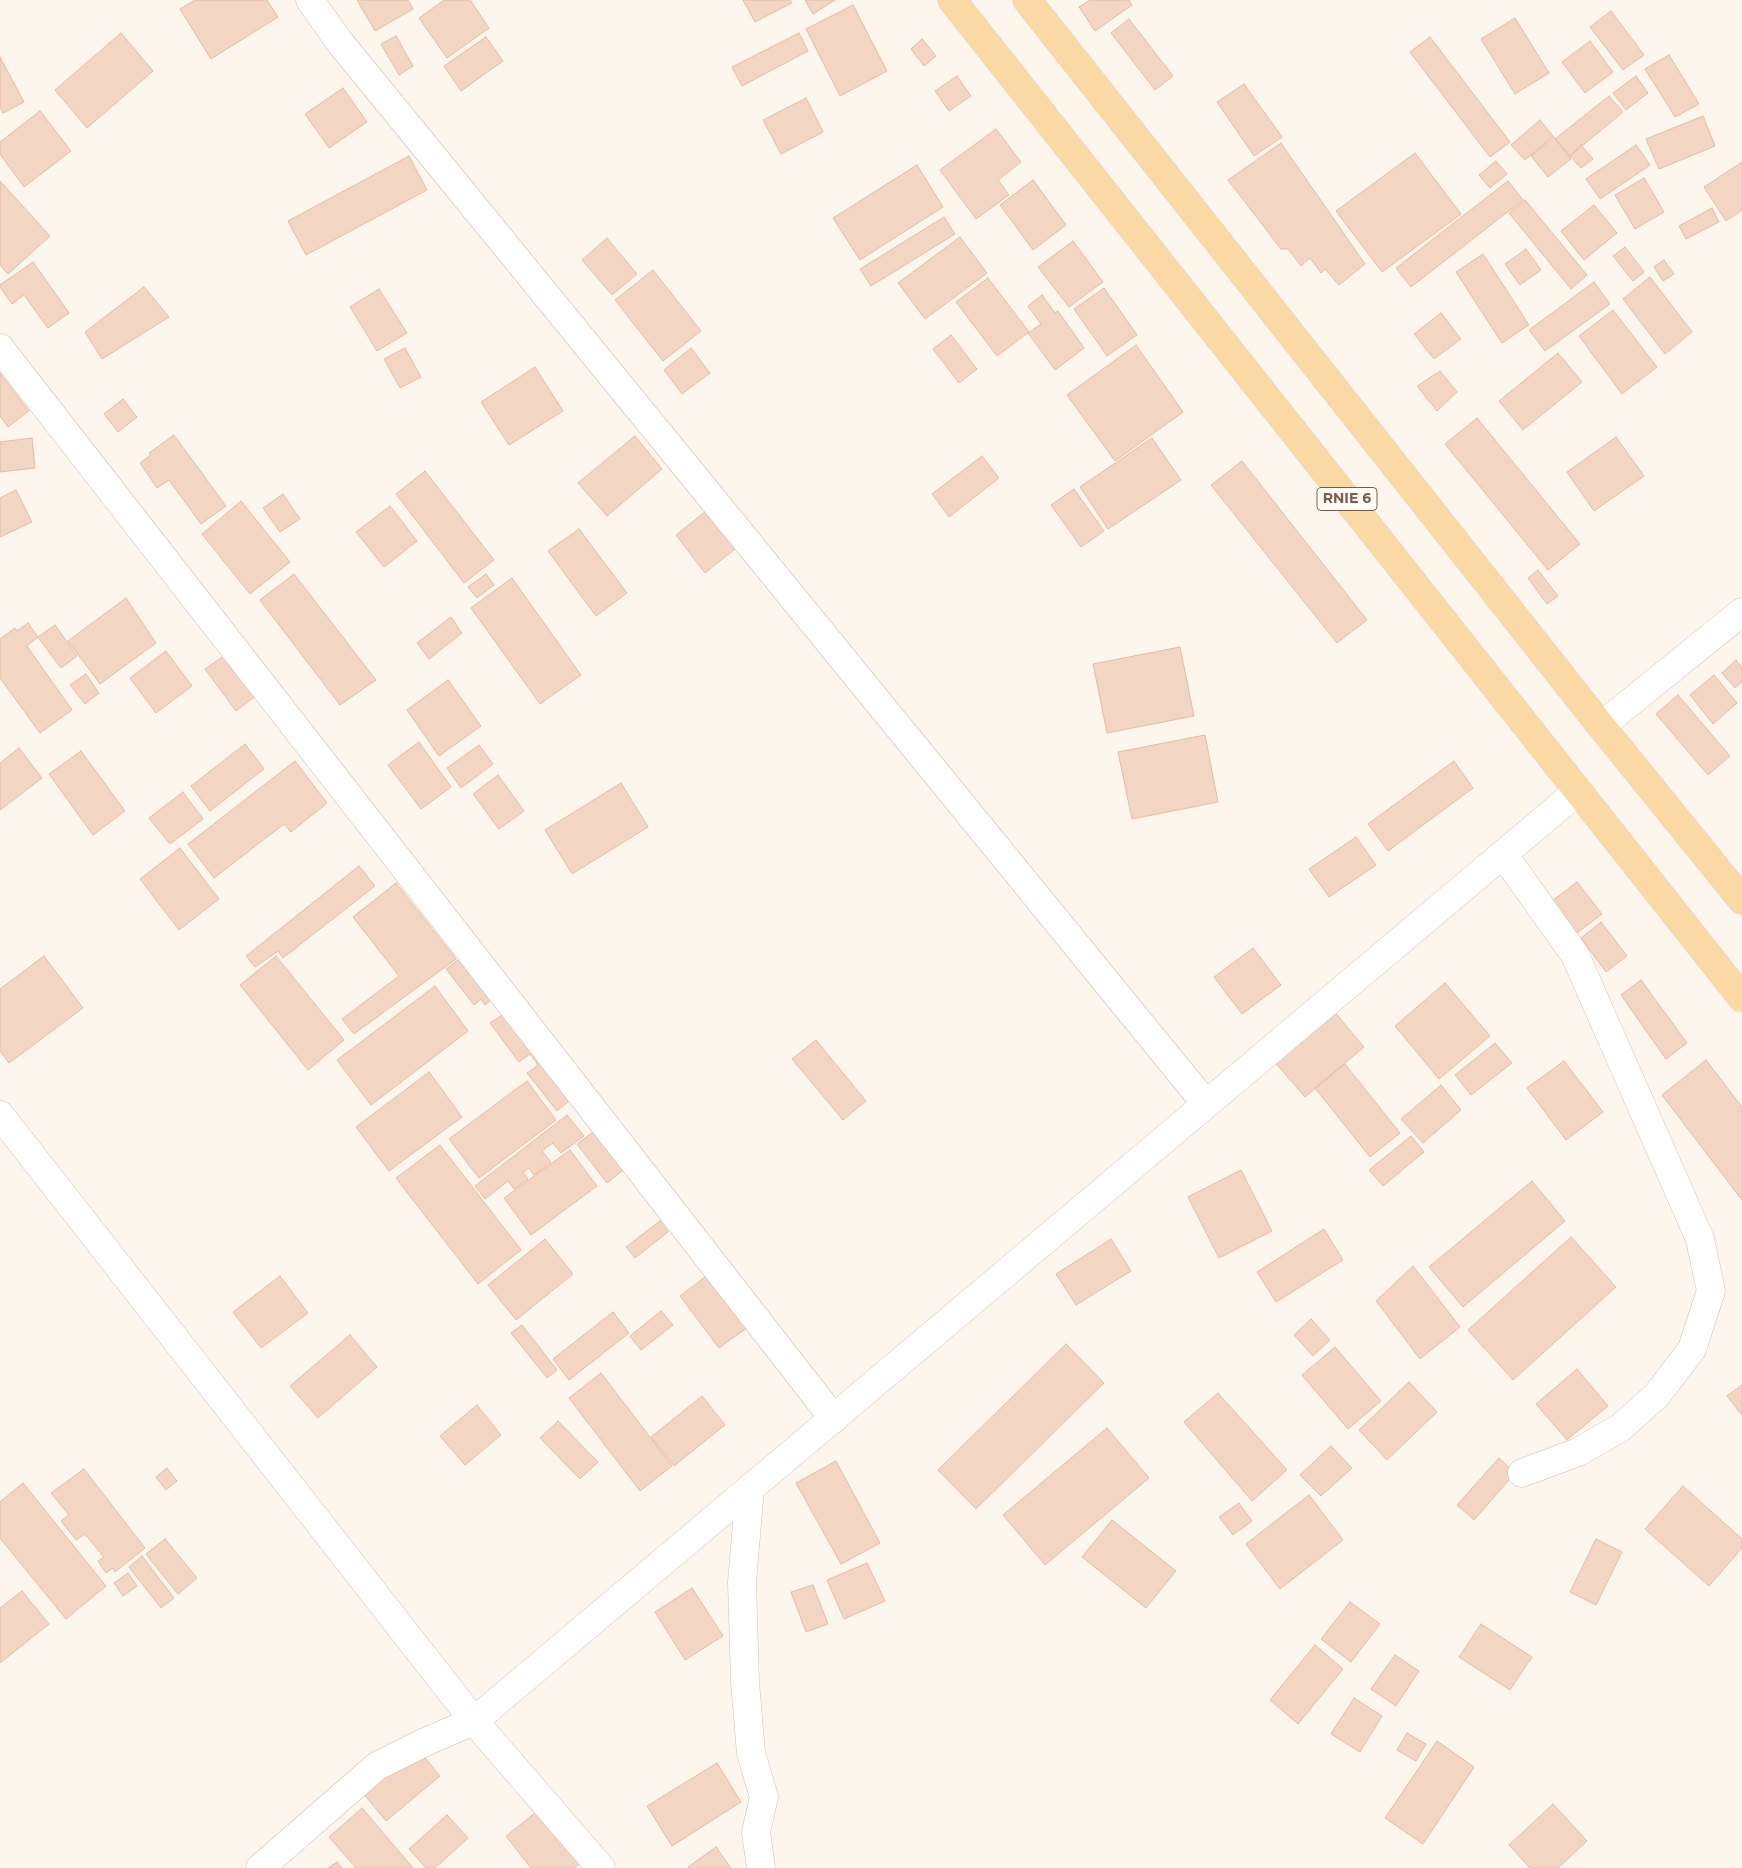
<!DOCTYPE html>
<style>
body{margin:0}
canvas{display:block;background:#fdf6ec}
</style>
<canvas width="1742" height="1868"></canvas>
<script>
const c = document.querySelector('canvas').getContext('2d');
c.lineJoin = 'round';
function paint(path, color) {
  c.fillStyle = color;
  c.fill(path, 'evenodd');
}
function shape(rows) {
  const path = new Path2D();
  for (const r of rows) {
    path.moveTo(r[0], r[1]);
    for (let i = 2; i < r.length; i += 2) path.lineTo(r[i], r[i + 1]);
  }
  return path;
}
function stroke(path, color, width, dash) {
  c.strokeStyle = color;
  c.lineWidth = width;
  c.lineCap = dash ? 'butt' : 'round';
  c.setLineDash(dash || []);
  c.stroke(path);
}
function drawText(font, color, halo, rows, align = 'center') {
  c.font = font + ' Montserrat,sans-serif';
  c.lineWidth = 4;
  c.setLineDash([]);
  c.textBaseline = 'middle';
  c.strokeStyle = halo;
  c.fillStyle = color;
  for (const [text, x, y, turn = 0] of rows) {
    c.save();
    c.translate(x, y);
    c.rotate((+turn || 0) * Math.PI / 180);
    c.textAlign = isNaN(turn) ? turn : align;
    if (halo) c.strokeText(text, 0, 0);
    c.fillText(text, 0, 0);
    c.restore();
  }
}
const building = shape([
 [195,0,267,0,278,17,211,59,180,9,195,0],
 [357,0,408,0,413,9,375,31,357,0],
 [444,0,470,0,489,28,447,58,419,18,444,0],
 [743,0,790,0,792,3,755,22,743,0],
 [805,0,835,0,813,14,805,0],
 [1090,0,1129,0,1132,5,1095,31,1079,7,1090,0],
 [853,5,887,71,840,96,806,29,853,5],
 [1611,11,1644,55,1623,70,1590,27,1611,11],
 [1515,18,1549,73,1515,94,1481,39,1515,18],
 [1129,19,1173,76,1155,90,1111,33,1129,19],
 [121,33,153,71,87,128,55,90,121,33],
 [799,33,808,51,742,86,732,67,799,33],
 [396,36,413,66,399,75,381,44,396,36],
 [486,37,503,61,461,91,444,66,486,37],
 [1430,37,1510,142,1490,157,1410,52,1430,37],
 [922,39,936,56,924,66,911,49,922,39],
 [1590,41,1613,72,1585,93,1562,62,1590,41],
 [1669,55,1699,104,1675,117,1645,69,1669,55],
 [0,57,24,102,3,113,0,107,0,57],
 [957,76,971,96,949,111,935,91,957,76],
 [1636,76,1648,93,1626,110,1613,93,1636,76],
 [1244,84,1282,137,1254,156,1217,102,1244,84],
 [343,88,367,122,329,148,305,114,343,88],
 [1609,96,1623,112,1570,156,1555,139,1609,96],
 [806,98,823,132,781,154,763,120,806,98],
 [40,111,71,151,24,187,0,154,0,142,40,111],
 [1703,116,1715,146,1659,169,1646,139,1703,116],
 [1540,120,1553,136,1525,160,1511,145,1540,120],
 [996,129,1021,162,998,180,1009,195,976,219,940,170,996,129],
 [1554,137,1571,159,1548,177,1531,156,1554,137],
 [1281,143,1365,264,1339,285,1325,269,1321,273,1310,258,1301,266,1288,249,1281,249,1228,180,1281,143],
 [1581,145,1593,159,1581,168,1570,156,1581,145],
 [1636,145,1650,165,1600,199,1586,179,1636,145],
 [1415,153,1461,214,1382,272,1336,211,1415,153],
 [409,156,427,190,306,255,288,221,409,156],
 [1496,161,1507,174,1490,188,1479,175,1496,161],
 [1742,162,1742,210,1726,221,1704,187,1742,162],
 [917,165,943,207,860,260,833,218,917,165],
 [1644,178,1664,212,1635,229,1615,195,1644,178],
 [1033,180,1066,225,1033,250,1000,205,1033,180],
 [0,181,50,236,8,274,0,265,0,181],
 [1508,181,1523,200,1411,287,1396,268,1508,181],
 [1525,200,1587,275,1571,289,1509,213,1525,200],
 [1594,205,1617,233,1584,260,1561,231,1594,205],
 [1712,208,1719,222,1686,239,1679,226,1712,208],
 [944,217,955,234,871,286,860,269,944,217],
 [960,237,987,273,925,319,898,283,960,237],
 [607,238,637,274,612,295,582,260,607,238],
 [1073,241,1103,282,1069,307,1038,267,1073,241],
 [1625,247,1644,272,1633,281,1613,256,1625,247],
 [1526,249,1541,270,1520,285,1505,264,1526,249],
 [1483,254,1529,325,1502,343,1456,272,1483,254],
 [1664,260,1674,274,1663,281,1654,267,1664,260],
 [33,262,69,313,48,328,24,295,12,304,0,287,0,285,33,262],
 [653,270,701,331,663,361,615,300,653,270],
 [1650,277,1692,332,1665,354,1623,299,1650,277],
 [988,278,1029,332,997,356,956,302,988,278],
 [1594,282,1610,304,1545,351,1529,330,1594,282],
 [144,287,169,317,102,359,85,332,144,287],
 [1104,288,1137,335,1107,356,1074,309,1104,288],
 [379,289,407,333,377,351,350,307,379,289],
 [1042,295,1055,313,1058,311,1084,348,1055,370,1028,333,1041,324,1028,306,1042,295],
 [1613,310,1657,367,1622,394,1579,336,1613,310],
 [1441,313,1461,339,1434,359,1414,334,1441,313],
 [951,335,977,369,959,383,933,349,951,335],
 [1136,345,1183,412,1115,461,1067,395,1136,345],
 [405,348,421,377,400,388,384,359,405,348],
 [691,348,710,373,682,394,664,370,691,348],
 [1558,353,1582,382,1523,430,1499,401,1558,353],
 [535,367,563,411,509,445,481,402,535,367],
 [1440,371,1457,392,1437,411,1417,386,1440,371],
 [0,373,29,411,8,427,0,416,0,373],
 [123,399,137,417,118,432,104,414,123,399],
 [1477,418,1580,544,1548,570,1445,444,1477,418],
 [174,435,226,506,201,524,169,480,157,488,140,463,151,455,149,453,174,435],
 [635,436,662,469,607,516,578,483,635,436],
 [1616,437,1644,476,1594,511,1567,472,1616,437],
 [32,438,35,468,0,472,0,442,32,438],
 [1152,438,1181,480,1108,529,1080,487,1152,438],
 [982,456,999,478,949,517,932,494,982,456],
 [1242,461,1367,620,1337,643,1211,485,1242,461],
 [425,471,494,560,464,583,396,494,425,471],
 [1074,489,1104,531,1081,547,1051,505,1074,489],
 [16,490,32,522,0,537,0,498,16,490],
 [283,494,300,519,280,532,263,508,283,494],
 [241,501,290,562,250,594,202,534,241,501],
 [390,506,417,541,384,567,356,532,390,506],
 [711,507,740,545,705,573,676,535,711,507],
 [579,529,627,593,596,616,548,551,579,529],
 [1538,570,1558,596,1547,604,1528,578,1538,570],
 [294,574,376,680,340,705,260,600,294,574],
 [486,574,494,585,477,598,468,587,486,574],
 [512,578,581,675,540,704,471,608,512,578],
 [126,598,156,643,100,684,68,641,126,598],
 [451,617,462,633,429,659,417,643,451,617],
 [28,623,38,637,27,646,72,710,40,733,0,678,0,639,15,628,17,631,28,623],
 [55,625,77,656,61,668,38,637,55,625],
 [1180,647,1194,716,1107,733,1093,664,1180,647],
 [166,651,192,686,156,713,130,678,166,651],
 [228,653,258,694,236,711,205,669,228,653],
 [1736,660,1742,668,1742,682,1735,688,1722,673,1736,660],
 [86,674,99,693,85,704,70,685,86,674],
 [1714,675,1737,703,1713,724,1690,695,1714,675],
 [448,680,481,726,439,756,407,710,448,680],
 [1678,695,1730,756,1708,775,1656,714,1678,695],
 [1205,735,1218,802,1132,819,1118,752,1205,735],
 [419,742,451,787,421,809,388,765,419,742],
 [245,744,264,769,210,811,191,786,245,744],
 [479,745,493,764,461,788,447,768,479,745],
 [19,748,42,778,0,810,0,763,19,748],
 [81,751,125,811,93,835,49,774,81,751],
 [295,761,327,803,291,832,284,824,214,878,188,844,295,761],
 [1454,761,1473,788,1388,851,1368,824,1454,761],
 [498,775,524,811,499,829,473,794,498,775],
 [621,783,648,827,572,874,545,830,621,783],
 [183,792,203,819,170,844,149,818,183,792],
 [1356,837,1376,865,1329,897,1309,869,1356,837],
 [180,848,219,899,179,930,140,879,180,848],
 [359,866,375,886,283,958,278,951,255,967,246,956,359,866],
 [1577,882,1602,914,1577,933,1552,901,1577,882],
 [396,883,456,959,354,1034,342,1019,399,976,353,917,396,883],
 [1601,922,1627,956,1606,972,1581,938,1601,922],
 [1253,948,1281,985,1242,1014,1214,977,1253,948],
 [466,954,575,1096,557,1111,527,1073,538,1065,530,1054,519,1062,490,1023,502,1015,491,1000,485,1005,481,999,474,1005,446,969,466,954],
 [44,956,83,1008,9,1063,0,1051,0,989,44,956],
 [276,956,344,1040,308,1070,240,985,276,956],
 [1641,980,1687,1043,1666,1059,1621,995,1641,980],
 [1445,983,1490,1036,1439,1079,1395,1026,1445,983],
 [435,986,468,1031,371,1105,337,1060,435,986],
 [1332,1009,1364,1047,1305,1097,1273,1060,1332,1009],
 [816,1040,866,1101,843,1120,792,1059,816,1040],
 [1495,1043,1512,1063,1471,1095,1455,1075,1495,1043],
 [1706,1060,1742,1107,1742,1200,1662,1095,1706,1060],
 [1564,1061,1603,1112,1566,1140,1527,1088,1564,1061],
 [1345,1064,1400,1133,1370,1157,1315,1088,1345,1064],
 [429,1072,462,1117,389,1171,356,1127,429,1072],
 [527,1081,556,1120,479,1178,449,1139,527,1081],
 [1441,1085,1461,1110,1423,1143,1401,1119,1441,1085],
 [567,1115,584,1136,561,1153,553,1143,542,1151,551,1162,534,1175,529,1168,523,1172,528,1179,514,1189,508,1181,485,1199,475,1186,567,1115],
 [597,1129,627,1167,607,1183,577,1144,597,1129],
 [1411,1136,1424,1152,1383,1186,1369,1170,1411,1136],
 [440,1145,521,1250,478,1284,396,1178,440,1145],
 [570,1150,597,1186,531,1235,504,1198,570,1150],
 [1241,1170,1272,1231,1219,1258,1188,1197,1241,1170],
 [1532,1181,1565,1221,1463,1307,1429,1267,1532,1181],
 [660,1221,668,1232,635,1258,626,1247,660,1221],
 [1324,1229,1343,1260,1276,1302,1257,1272,1324,1229],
 [1571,1237,1616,1287,1513,1380,1468,1330,1571,1237],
 [545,1239,573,1274,516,1320,488,1285,545,1239],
 [1111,1239,1131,1271,1076,1305,1056,1274,1111,1239],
 [1413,1266,1460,1327,1420,1359,1376,1301,1413,1266],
 [709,1274,748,1327,719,1348,680,1296,709,1274],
 [280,1276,308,1313,261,1348,233,1312,280,1276],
 [661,1311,673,1325,641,1350,630,1336,661,1311],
 [613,1312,629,1333,569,1380,553,1359,613,1312],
 [1311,1319,1330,1340,1313,1356,1294,1335,1311,1319],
 [522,1325,557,1370,547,1378,511,1333,522,1325],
 [350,1335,377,1367,318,1418,290,1386,350,1335],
 [1066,1344,1104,1383,976,1509,938,1470,1066,1344],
 [1335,1347,1381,1401,1348,1429,1302,1375,1335,1347],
 [1577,1369,1608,1406,1567,1440,1536,1404,1577,1369],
 [601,1373,672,1466,640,1491,569,1398,601,1373],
 [1409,1382,1437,1412,1387,1460,1359,1430,1409,1382],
 [1742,1385,1742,1415,1727,1396,1742,1385],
 [1218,1393,1287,1470,1252,1501,1184,1422,1218,1393],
 [702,1396,725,1425,674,1466,651,1437,702,1396],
 [477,1405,501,1435,465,1465,440,1436,477,1405],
 [558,1421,598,1462,580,1479,540,1438,558,1421],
 [1107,1428,1149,1478,1045,1565,1003,1515,1107,1428],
 [1331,1446,1352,1468,1321,1496,1300,1475,1331,1446],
 [1499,1458,1515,1473,1474,1520,1457,1505,1499,1458],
 [836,1461,880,1543,841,1564,796,1483,836,1461],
 [167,1468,177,1481,166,1490,156,1477,167,1468],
 [84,1469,145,1548,115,1572,113,1568,106,1573,98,1561,104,1557,85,1534,76,1540,61,1521,69,1515,51,1493,84,1469],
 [23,1483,106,1586,66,1619,0,1538,0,1502,23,1483],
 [1683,1486,1742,1539,1742,1548,1709,1586,1645,1529,1683,1486],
 [1309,1495,1343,1540,1280,1589,1246,1544,1309,1495],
 [1239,1503,1252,1521,1233,1535,1219,1517,1239,1503],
 [1112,1520,1176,1571,1146,1608,1082,1557,1112,1520],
 [165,1539,197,1578,178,1594,146,1554,165,1539],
 [1596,1539,1622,1552,1596,1605,1570,1592,1596,1539],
 [142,1556,174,1598,161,1608,129,1567,142,1556],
 [867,1563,885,1601,844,1619,827,1580,867,1563],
 [128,1573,137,1586,123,1596,114,1583,128,1573],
 [813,1585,828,1624,806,1632,791,1592,813,1585],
 [692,1588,723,1636,685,1660,655,1612,692,1588],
 [22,1591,49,1624,0,1663,0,1608,22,1591],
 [1350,1602,1380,1624,1351,1662,1321,1639,1350,1602],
 [1481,1624,1532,1657,1510,1690,1459,1657,1481,1624],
 [1315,1645,1343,1669,1298,1724,1270,1700,1315,1645],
 [1395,1655,1419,1671,1396,1706,1371,1689,1395,1655],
 [1354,1698,1382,1716,1360,1752,1331,1734,1354,1698],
 [1407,1733,1426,1744,1416,1761,1397,1750,1407,1733],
 [1437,1741,1474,1767,1423,1844,1385,1818,1437,1741],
 [416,1747,440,1776,386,1821,362,1792,416,1747],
 [717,1763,741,1802,672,1846,647,1806,717,1763],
 [1553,1804,1587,1841,1558,1868,1530,1868,1509,1845,1553,1804],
 [362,1808,413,1868,356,1868,329,1837,362,1808],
 [540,1809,582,1862,574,1868,531,1868,506,1836,540,1809],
 [447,1815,468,1838,435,1868,426,1868,409,1849,447,1815],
 [716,1847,731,1868,689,1868,688,1867,716,1847],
 [337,1862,342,1868,328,1868,337,1862]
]);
const minor = shape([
 [310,0,338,40,1206,1104],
 [0,348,834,1419],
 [1601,726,1742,612],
 [1503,854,1575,955,1700,1239,1711,1291,1692,1349,1657,1395,1620,1428,1578,1452,1522,1473],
 [0,1115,474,1721,601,1868],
 [750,1488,742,1582,745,1682,751,1753,764,1797,756,1832,761,1868],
 [260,1868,377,1766,425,1742,474,1721,1578,791]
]);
const major = shape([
 [952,0,1742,998],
 [1027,0,1601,726,1742,900]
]);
const shields = [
 [1347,499,60]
];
const shieldNames = [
 ["RNIE 6",1347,499]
];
paint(building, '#f3d5c3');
stroke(building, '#e6bba3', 1);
stroke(minor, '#d1beb0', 29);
stroke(major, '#dad1cd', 29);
stroke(minor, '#fff', 28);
stroke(major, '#fbd9a5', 28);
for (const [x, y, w] of shields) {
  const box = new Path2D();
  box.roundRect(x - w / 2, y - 11.5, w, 23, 4);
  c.fillStyle = '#fffaf3';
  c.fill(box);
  stroke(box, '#7a5c4d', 1);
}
drawText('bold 14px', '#7a5c4d', null, shieldNames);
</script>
